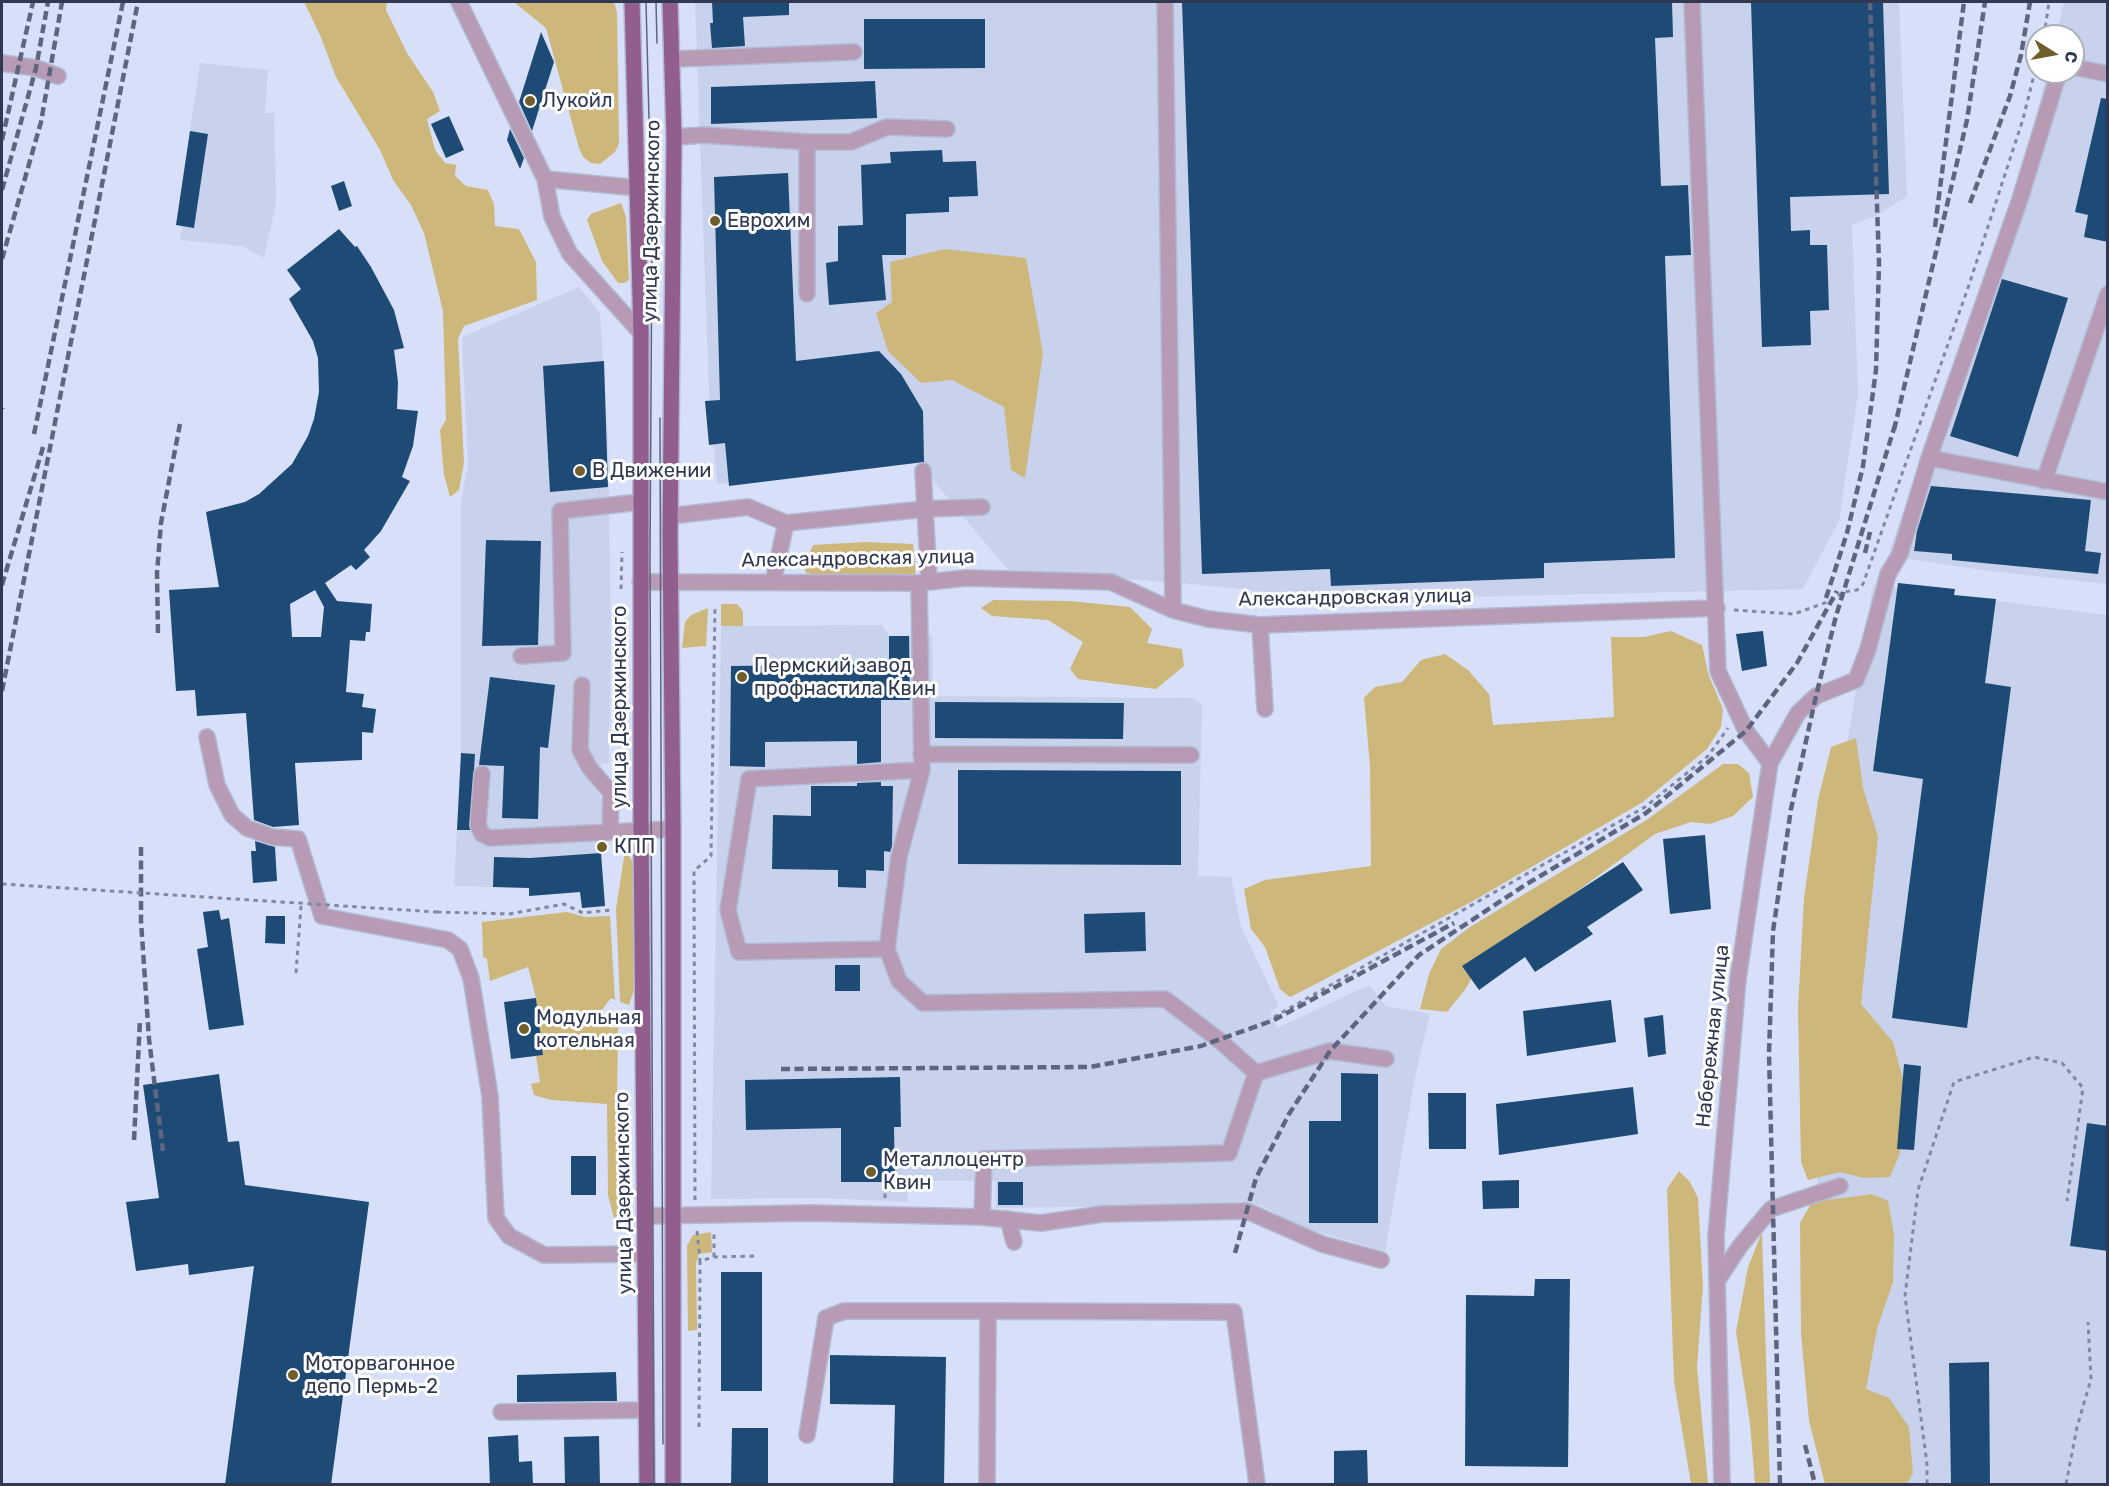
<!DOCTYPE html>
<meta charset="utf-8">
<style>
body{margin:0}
#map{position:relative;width:2109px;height:1486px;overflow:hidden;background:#d7e0f8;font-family:Rubik,sans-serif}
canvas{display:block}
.frame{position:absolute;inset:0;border:3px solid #303951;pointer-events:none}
.north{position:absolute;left:2025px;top:24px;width:60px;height:60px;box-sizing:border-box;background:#fff;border:2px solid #acb0b9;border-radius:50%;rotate:101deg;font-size:16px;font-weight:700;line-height:24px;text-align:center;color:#303951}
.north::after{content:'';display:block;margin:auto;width:21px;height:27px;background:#705e2c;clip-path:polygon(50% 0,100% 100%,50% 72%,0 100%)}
</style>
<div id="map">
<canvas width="2109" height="1486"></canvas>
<div class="frame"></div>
<div class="north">С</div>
</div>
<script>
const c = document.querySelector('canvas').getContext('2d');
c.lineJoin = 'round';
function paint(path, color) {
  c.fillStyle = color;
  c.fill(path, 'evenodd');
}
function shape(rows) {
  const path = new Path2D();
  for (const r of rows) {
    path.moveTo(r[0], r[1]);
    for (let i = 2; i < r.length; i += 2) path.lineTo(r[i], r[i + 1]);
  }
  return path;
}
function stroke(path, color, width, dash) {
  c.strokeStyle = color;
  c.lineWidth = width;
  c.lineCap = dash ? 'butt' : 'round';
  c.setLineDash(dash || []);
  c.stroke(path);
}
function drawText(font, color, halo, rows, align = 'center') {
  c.font = font + ' Rubik,sans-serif';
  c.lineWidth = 6;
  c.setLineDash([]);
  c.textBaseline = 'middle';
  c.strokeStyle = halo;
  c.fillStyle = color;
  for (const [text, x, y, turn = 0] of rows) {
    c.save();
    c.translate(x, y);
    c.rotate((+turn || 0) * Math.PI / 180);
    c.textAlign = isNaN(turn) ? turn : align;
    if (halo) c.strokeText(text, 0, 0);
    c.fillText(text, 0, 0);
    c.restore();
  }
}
const built = shape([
 [695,2,1899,2,1907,196,1878,215,1852,225,1858,394,1839,521,1803,589,1342,600,1191,584,1008,570,918,462,717,484,709,392],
 [2064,2,2107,2,2107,584,1982,570,1909,559,1890,549,2017,191,2047,72,2073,72,2073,36,2056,36],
 [200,63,268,70,265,113,274,113,276,203,264,258,242,246,180,240,182,227,176,225],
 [579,287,600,313,608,437,611,647,609,763,578,768,595,787,603,803,606,853,601,854,605,906,582,908,580,892,529,896,529,888,454,886,461,753,461,501,468,465,462,337],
 [1873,585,2107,615,2107,1484,1828,1484,1813,1044,1833,829],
 [882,625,889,636,932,635,933,696,1194,698,1202,705,1198,876,1231,877,1241,927,1279,1006,1270,1012,1277,1028,1369,985,1386,1006,1430,1014,1416,1072,1385,1251,1304,1228,1262,1206,1241,1201,1205,1205,996,1208,995,1181,908,1181,907,1202,822,1198,711,1199,721,626]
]);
const green = shape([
 [304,2,387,2,386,10,407,53,433,92,440,111,427,119,435,150,445,163,456,165,455,176,466,186,488,190,494,204,495,226,519,229,536,262,537,300,464,326,458,339,464,463,459,490,450,497,444,475,440,430,446,420,443,311,424,233,411,205,393,180,380,150,336,77,320,35],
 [514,2,614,2,617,12,619,143,615,152,600,164,591,163,583,157,579,148,546,28],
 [621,203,626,217,629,280,624,283,618,283,602,261,587,220,591,214],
 [945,249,1026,258,1043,353,1025,478,1011,470,1004,407,952,380,921,383,888,351,876,313,892,302,890,262],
 [865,542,913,544,916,578,850,580,806,573,804,567,813,545],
 [993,600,1071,601,1130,607,1152,629,1147,643,1182,649,1184,666,1156,689,1078,679,1070,669,1083,642,1048,620,992,616,981,608],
 [721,604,737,604,743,611,743,626,721,626],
 [708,608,706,646,682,648,685,622,691,615],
 [1671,631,1702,645,1709,676,1723,709,1721,727,1707,749,1643,802,1473,901,1312,986,1290,997,1280,989,1265,947,1251,929,1244,889,1265,880,1371,866,1370,766,1364,698,1375,687,1402,682,1421,660,1445,654,1468,670,1489,694,1493,725,1614,717,1611,637,1644,637],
 [1856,738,1863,788,1878,837,1861,1004,1893,1042,1907,1094,1900,1153,1890,1177,1864,1178,1840,1172,1808,1180,1801,1162,1798,1008,1804,898,1818,800,1831,747],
 [1723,764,1738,764,1749,773,1753,797,1733,816,1710,824,1691,822,1655,834,1482,961,1464,991,1447,1012,1420,1009,1429,974,1441,949,1470,927,1648,819],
 [625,851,637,867,637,980,629,1005,620,1002,616,909],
 [567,912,585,917,610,916,615,1000,611,998,598,1015,610,1024,611,1028,618,1027,617,1102,621,1140,618,1142,627,1210,614,1218,608,1195,607,1104,551,1100,534,1095,531,1084,540,1082,536,1056,543,1055,536,998,528,967,490,981,487,959,483,957,482,922],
 [1679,1171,1690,1182,1698,1198,1703,1286,1697,1367,1708,1484,1691,1484,1674,1381,1667,1189],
 [1872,1194,1888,1201,1894,1234,1893,1282,1877,1329,1866,1389,1889,1398,1909,1427,1913,1473,1907,1484,1825,1484,1809,1421,1801,1333,1800,1223,1812,1202],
 [711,1232,712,1252,699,1254,696,1263,697,1330,688,1331,687,1246,693,1235],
 [1762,1232,1770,1484,1755,1484,1750,1423,1736,1332,1748,1267]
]);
const building = shape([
 [712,2,789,2,789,15,743,17,745,46,712,48,710,23,713,23],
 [1182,2,1672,2,1673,37,1655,38,1661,186,1688,185,1691,255,1665,256,1675,558,1544,563,1544,578,1331,586,1330,569,1202,574],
 [1751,2,1883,2,1889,194,1790,197,1791,231,1810,230,1810,245,1827,245,1829,310,1810,311,1811,345,1762,347],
 [864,19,985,19,985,68,864,69],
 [541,32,554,62,532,131,519,102],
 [875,81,877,118,711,124,711,87],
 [2101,98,2108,99,2108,242,2084,237,2088,215,2075,212],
 [449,116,464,150,446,158,431,124],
 [510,129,524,158,520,169,507,140],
 [190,131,208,134,194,228,176,225],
 [942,150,943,162,976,161,978,196,949,197,949,212,906,214,906,255,882,255,886,300,829,305,826,263,838,261,838,226,863,225,861,165,891,163,890,152],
 [788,173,796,361,879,351,901,374,923,411,924,462,729,486,725,443,709,445,705,401,720,400,714,177],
 [344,181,352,206,339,211,331,186],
 [339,229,355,247,357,246,371,267,394,310,404,348,394,350,398,382,397,409,418,411,413,446,402,477,410,481,381,531,364,550,370,557,356,570,351,565,325,583,337,601,372,604,370,632,366,632,365,641,350,640,346,692,364,694,362,707,376,709,373,733,362,732,362,760,295,763,299,825,273,827,254,820,246,713,197,716,195,690,176,691,169,590,219,587,206,512,245,502,259,494,292,464,308,436,314,419,319,392,318,358,313,341,289,299,301,289,287,270],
 [315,590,324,607,321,637,292,637,290,604],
 [2002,279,2068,298,2018,457,1950,436],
 [604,361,608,487,550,492,543,366],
 [1931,486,2091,500,2085,551,2101,553,2098,574,1952,560,1952,554,1914,551,1917,531],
 [486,540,541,541,538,645,482,646],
 [1898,583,1955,589,1954,595,1996,599,1985,683,2011,687,1967,1028,1892,1018,1923,779,1873,771],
 [1763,631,1767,666,1742,671,1736,634],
 [889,636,909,636,910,700,881,700,881,762,857,764,857,741,765,742,765,767,730,766,731,666,889,664],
 [490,677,555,685,548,748,540,747,538,819,502,818,504,766,479,765],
 [935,702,1124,703,1123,739,935,738],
 [461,753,475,754,470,830,457,830],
 [958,770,1181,771,1181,865,958,864],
 [881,782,881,786,893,786,892,846,890,852,884,851,884,871,866,870,866,888,838,887,838,870,772,869,773,815,811,816,811,786,857,786,857,783],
 [1705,835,1711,909,1670,914,1663,839],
 [255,841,275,847,277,881,253,883,251,851,256,851],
 [601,853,605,906,582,908,580,892,529,896,529,888,493,887,494,857,530,858],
 [1623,862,1643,890,1587,927,1593,934,1535,972,1525,957,1479,990,1462,966],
 [219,910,221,920,229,918,244,1025,209,1030,197,949,208,947,203,912],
 [1145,912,1146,951,1085,953,1084,914],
 [266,916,285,916,285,944,265,943],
 [835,965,860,965,860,991,835,991],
 [536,998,543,1055,511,1059,504,1002],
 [1611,1000,1616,1042,1527,1056,1523,1011],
 [1663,1015,1666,1054,1648,1057,1644,1018],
 [1904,1064,1921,1066,1914,1150,1897,1149],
 [1341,1073,1378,1074,1378,1223,1309,1223,1309,1121,1341,1121],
 [219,1074,228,1142,239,1141,245,1185,369,1202,331,1485,225,1485,254,1266,189,1275,188,1264,136,1271,126,1202,159,1198,143,1085],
 [900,1077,901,1127,894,1127,895,1182,841,1182,841,1128,746,1130,745,1080],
 [1633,1087,1638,1134,1499,1155,1496,1104],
 [1428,1093,1466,1093,1466,1149,1429,1149],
 [2087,1123,2108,1126,2108,1251,2070,1246],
 [571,1156,596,1156,596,1195,571,1195],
 [1519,1180,1519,1208,1483,1209,1482,1181],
 [998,1182,1023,1182,1023,1205,998,1205],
 [721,1272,762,1272,762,1391,721,1391],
 [1535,1279,1570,1279,1568,1467,1465,1466,1466,1295,1534,1296],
 [830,1355,946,1357,944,1485,893,1485,895,1405,830,1404],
 [1989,1362,1990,1485,1951,1485,1949,1363],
 [616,1372,617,1401,517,1402,517,1375],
 [732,1428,768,1428,768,1485,731,1485],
 [518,1435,519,1462,532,1461,533,1485,490,1485,488,1437],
 [599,1436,600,1485,565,1485,564,1437],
 [1367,1450,1368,1485,1334,1485,1334,1451]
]);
const path = shape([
 [2044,36,2049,2],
 [621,589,622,552],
 [1734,610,1794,614,1833,600,1843,592,1857,590,1863,584,1969,285,2023,119,2037,63],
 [437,912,509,914,564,904,583,913,611,910],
 [296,973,301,906],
 [1274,1017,1645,807,1708,756,1728,728],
 [885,1198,885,1182],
 [695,1200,694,871,711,856,715,606],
 [697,1231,700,1261],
 [714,1257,714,1231],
 [699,1427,700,1261,714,1257,758,1256],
 [1927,1484,1927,1464,1905,1296,1918,1190,1954,1082,2034,1057,2062,1063,2083,1088,2067,1201],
 [2066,1484,2077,1427,2091,1379,2088,1322]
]);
const minor = shape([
 [459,2,545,179,638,188],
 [1165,2,1173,610],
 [1692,2,1718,671,1746,731,1770,763,1738,979,1716,1236,1722,1484],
 [674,59,854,52],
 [2,63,36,68,58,76],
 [2073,67,2108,74],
 [674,137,704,135,807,142,851,142,887,127,947,129],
 [545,179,552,217,570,254,641,333],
 [807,294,807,142],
 [1929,458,2020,199,2059,72],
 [923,471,929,582],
 [2044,481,2108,294],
 [670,516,748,507,786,523],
 [640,582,919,583,966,578,1111,582,1173,610,1208,619,1260,625,1717,608],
 [773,582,786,523,925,509,982,507],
 [919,583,922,770,749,779,728,910,739,952,887,949,899,981,923,1003,1165,999,1219,1040,1256,1073],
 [1260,625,1265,709],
 [521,656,563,653,560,511,640,502],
 [582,685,580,750,589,767,611,793,610,831],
 [207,737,217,785,232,815,247,828,272,837,298,839,322,916,448,940,460,949,471,978,490,1096,496,1218,509,1236,544,1255,645,1254],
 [921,754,1191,755],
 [1770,763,1798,713,1816,696,1856,680,1868,649,1888,574,1900,554,1929,458,2108,492],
 [482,774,478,825,482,834,490,838,673,829],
 [887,949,899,857,922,770],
 [645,1216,810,1213,982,1217,984,1159,1229,1153,1256,1073,1330,1051,1386,1059],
 [982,1217,1041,1223,1102,1214,1247,1211,1322,1244,1381,1260],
 [1008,1219,1014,1242],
 [1719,1278,1740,1246,1771,1209,1840,1186],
 [501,1412,646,1410],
 [807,1435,826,1318,844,1311,988,1311],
 [987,1484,988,1311,1234,1312,1257,1484]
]);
const major = shape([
 [632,2,641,333,641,830,647,1484],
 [670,2,674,137,670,534,673,829,673,1484]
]);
const tram = shape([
 [646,2,652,235,650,559,654,1484],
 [656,2,657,43],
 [660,418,663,1444]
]);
const rail = shape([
 [2,140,33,2],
 [2,190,36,68,48,2],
 [1970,203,2010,96,2021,55,2030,2],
 [1935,227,1964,2],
 [2,259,41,122,62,2],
 [2,409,2,408],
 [1894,430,1967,120,1985,2],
 [34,434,123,2],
 [1865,553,1870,532],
 [2,585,44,444],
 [1826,598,1847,533,1863,466,1876,370,1879,263,1870,2],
 [158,633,157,573,161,523,180,424],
 [2,691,138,2],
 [141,847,141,921,149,1039,163,1151],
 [781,1069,1090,1067,1201,1046,1274,1020,1454,923],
 [134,1140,140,1020],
 [1235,1253,1256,1178,1289,1114,1330,1051,1419,955,1525,885,1646,813,1746,731,1797,663,1837,591],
 [1805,1445,1815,1484],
 [1780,1484,1769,1054,1773,931,1791,809,1816,696,1836,616,1896,422]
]);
const pathBridge = shape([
 [2,884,437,912]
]);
const markers = [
 [530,101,6,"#705e2c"],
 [715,221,6,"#705e2c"],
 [580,471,6,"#705e2c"],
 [742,677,6,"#705e2c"],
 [602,847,6,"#705e2c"],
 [524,1029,6,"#705e2c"],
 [871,1172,6,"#705e2c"],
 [293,1375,6,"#705e2c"]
];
const poiNames = [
 ["Лукойл",542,101],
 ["Еврохим",727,221],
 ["В Движении",592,471],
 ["Пермский завод",754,666],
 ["профнастила Квин",754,689],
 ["КПП",614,847],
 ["Модульная",536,1018],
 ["котельная",536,1041],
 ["Металлоцентр",883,1160],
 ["Квин",883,1183],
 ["Моторвагонное",305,1364],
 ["депо Пермь-2",305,1387]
];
const streetNames = [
 ["улица Дзержинского",652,221,-89],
 ["Александровская улица",858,559,-1],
 ["Александровская улица",1355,598,-1],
 ["улица Дзержинского",620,707,-90],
 ["Набережная улица",1713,1036,-84],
 ["улица Дзержинского",624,1193,-91]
];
paint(built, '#c8d2ed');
paint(green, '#cdb77b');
paint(building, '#1e4b76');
stroke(minor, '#b2bbd3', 18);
stroke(major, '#b2bbd3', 18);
stroke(path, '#8089a1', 3, [4.5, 4.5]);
stroke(minor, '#b79ab4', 15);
stroke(major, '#925e8e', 15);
stroke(tram, '#5d667e', 1.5);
stroke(rail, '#5d667e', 4.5, [9, 4.5]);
stroke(pathBridge, '#8089a1', 3, [4.5, 4.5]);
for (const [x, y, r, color] of markers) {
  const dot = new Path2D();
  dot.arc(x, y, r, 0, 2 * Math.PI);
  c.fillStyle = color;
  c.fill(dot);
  stroke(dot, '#fff', 2);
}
drawText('20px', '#303951', '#fff', poiNames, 'left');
drawText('20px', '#303951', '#fff', streetNames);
</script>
